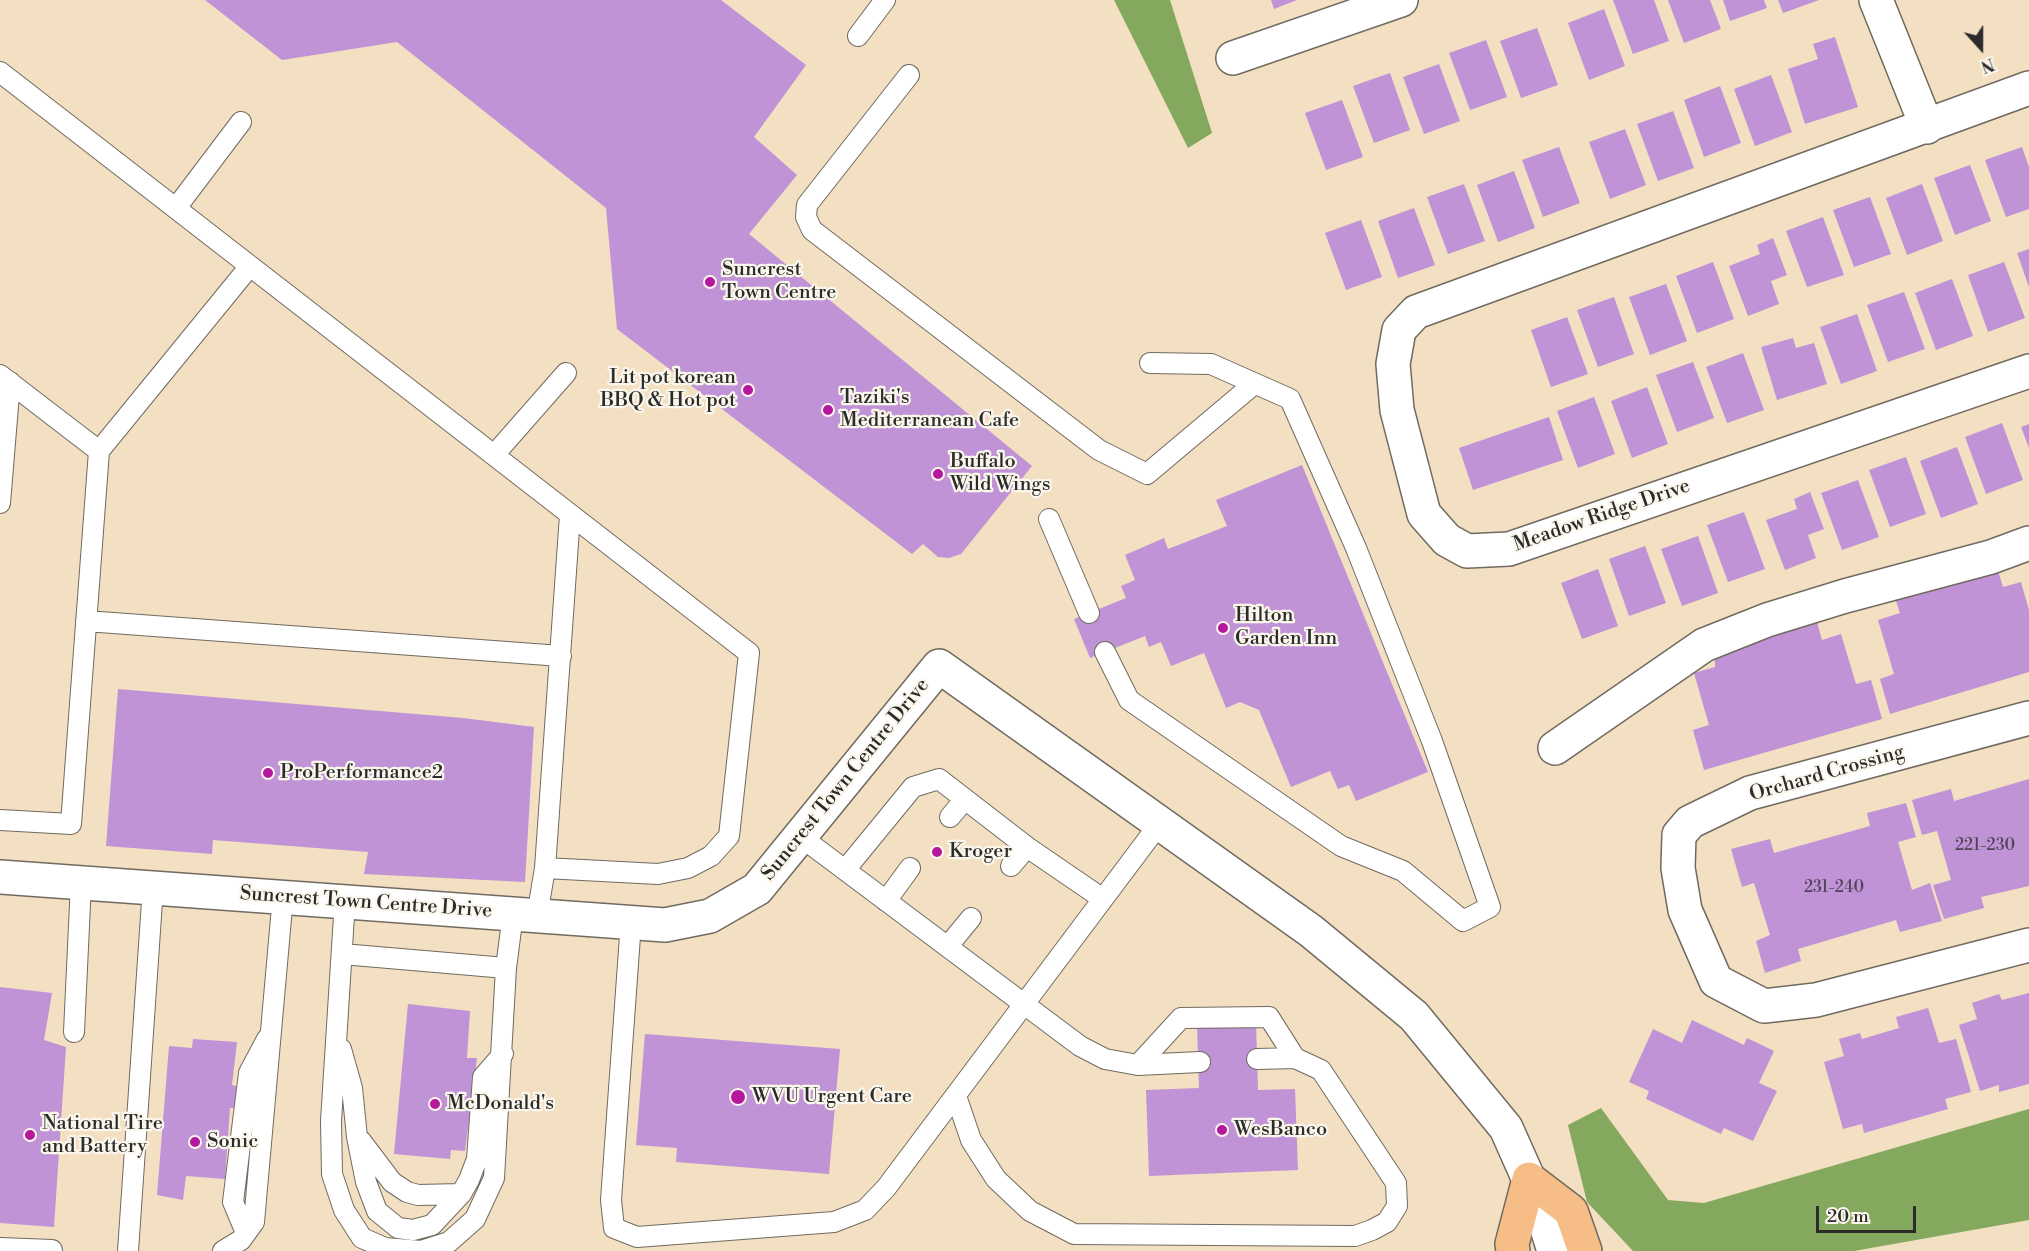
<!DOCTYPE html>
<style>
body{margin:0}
#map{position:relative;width:2029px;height:1251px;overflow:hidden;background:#f3dfc2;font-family:"Libre Bodoni",serif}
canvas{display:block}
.north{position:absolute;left:1951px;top:18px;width:60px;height:60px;-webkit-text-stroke:4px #fbf7ec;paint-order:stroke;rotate:159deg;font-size:16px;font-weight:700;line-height:24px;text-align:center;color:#2b2b2b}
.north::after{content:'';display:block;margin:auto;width:21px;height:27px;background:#2b2b2b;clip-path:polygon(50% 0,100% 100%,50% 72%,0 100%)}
.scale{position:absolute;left:1816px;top:1206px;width:100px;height:27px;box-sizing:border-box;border:3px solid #2b2b2b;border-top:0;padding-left:8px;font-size:18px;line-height:21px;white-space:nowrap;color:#2b2b2b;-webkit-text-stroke:4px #fbf7ec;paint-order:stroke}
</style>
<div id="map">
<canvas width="2029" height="1251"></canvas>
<div class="north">N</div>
<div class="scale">20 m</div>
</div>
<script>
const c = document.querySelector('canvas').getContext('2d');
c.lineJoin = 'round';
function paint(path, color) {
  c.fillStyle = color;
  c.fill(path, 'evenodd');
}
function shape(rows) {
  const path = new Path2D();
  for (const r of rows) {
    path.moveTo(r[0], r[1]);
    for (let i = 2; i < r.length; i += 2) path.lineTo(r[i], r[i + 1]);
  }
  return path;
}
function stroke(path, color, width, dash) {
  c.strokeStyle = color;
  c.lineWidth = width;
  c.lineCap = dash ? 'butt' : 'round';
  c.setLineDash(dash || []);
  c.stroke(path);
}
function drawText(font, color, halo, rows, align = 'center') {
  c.font = font + ' "Libre Bodoni",serif';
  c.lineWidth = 4.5;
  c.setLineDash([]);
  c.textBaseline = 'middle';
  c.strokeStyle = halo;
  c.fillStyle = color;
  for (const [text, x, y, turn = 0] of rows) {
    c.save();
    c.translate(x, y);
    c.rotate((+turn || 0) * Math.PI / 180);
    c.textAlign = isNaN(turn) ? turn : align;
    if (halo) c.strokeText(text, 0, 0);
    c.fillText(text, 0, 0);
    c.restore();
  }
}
const forest = shape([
 [1114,0,1170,0,1212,133,1188,148],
 [1601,1108,1668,1200,1704,1203,2029,1109,2029,1220,1854,1251,1633,1251,1587,1202,1568,1125]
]);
const building = shape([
 [205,0,721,0,806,65,754,137,797,175,749,234,1032,466,961,554,949,558,938,557,923,544,912,554,617,329,606,208,397,42,282,60],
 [1271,0,1297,0,1274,9],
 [1613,0,1654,0,1669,41,1633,54],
 [1668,0,1710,0,1721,29,1684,43],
 [1723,0,1764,0,1767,8,1730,21],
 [1778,0,1819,0,1783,13],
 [1604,9,1625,66,1589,80,1568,23],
 [1537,28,1558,85,1521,98,1500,41],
 [1835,37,1858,107,1805,124,1788,69,1818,59,1813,44],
 [1486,40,1507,97,1470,110,1449,53],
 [1439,64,1460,121,1424,134,1403,77],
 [1390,73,1410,130,1374,143,1353,86],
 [1771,75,1792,132,1755,146,1734,89],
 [1720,86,1741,143,1704,157,1684,100],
 [1342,100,1363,157,1326,170,1305,113],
 [1673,111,1694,168,1658,181,1637,124],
 [1625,129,1646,185,1610,199,1589,142],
 [1559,147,1580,203,1543,217,1522,160],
 [2022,147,2029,167,2029,209,2006,217,1985,160],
 [1970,165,1991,221,1955,235,1934,178],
 [1514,171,1535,228,1498,242,1477,185],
 [1464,184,1485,241,1448,254,1427,197],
 [1922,184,1943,241,1907,255,1886,198],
 [1870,197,1891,254,1854,267,1833,210],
 [1414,208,1435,265,1398,278,1378,221],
 [1823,217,1844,275,1807,287,1786,231],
 [1361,220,1382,277,1346,290,1325,233],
 [1773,238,1787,275,1771,281,1779,304,1748,316,1729,266,1760,254,1757,245],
 [2029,249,2029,287,2017,253],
 [1713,262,1734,319,1697,333,1676,276],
 [2004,262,2025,318,1988,332,1968,275],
 [1952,279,1973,336,1936,350,1915,293],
 [1666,284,1687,341,1650,355,1629,297],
 [1904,292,1925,349,1888,362,1867,305],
 [1614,297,1634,354,1598,367,1577,310],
 [1857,314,1877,371,1841,384,1820,327],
 [1567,317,1588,374,1551,387,1531,330],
 [1793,338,1796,348,1814,343,1827,384,1777,400,1761,347],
 [1743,353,1764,410,1727,423,1706,367],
 [1693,362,1714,418,1677,432,1656,375],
 [1647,387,1668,444,1632,458,1611,401],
 [1594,397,1615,454,1578,468,1557,411],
 [1549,417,1563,460,1473,490,1459,448],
 [2002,423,2023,480,1986,494,1965,437],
 [2029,424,2029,448,2021,427],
 [1957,447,1978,504,1941,518,1920,461],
 [1906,457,1926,514,1890,527,1869,470],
 [1302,465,1428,772,1356,801,1349,785,1338,789,1330,771,1291,787,1259,710,1240,702,1226,708,1204,653,1171,666,1161,642,1149,647,1145,636,1090,658,1074,619,1126,598,1121,586,1135,580,1125,555,1164,538,1168,549,1227,526,1216,500],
 [1858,480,1879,537,1842,550,1821,493],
 [1810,492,1824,529,1808,535,1816,558,1785,570,1766,520,1797,509,1794,499],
 [1744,512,1765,569,1728,582,1707,525],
 [1698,536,1718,593,1682,606,1661,549],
 [1645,546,1666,603,1629,616,1609,559],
 [1997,567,2003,587,2021,582,2029,610,2029,672,1890,714,1880,679,1894,674,1878,620,1900,613,1895,598],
 [1598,569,1618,626,1582,639,1561,583],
 [1817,622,1822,640,1841,634,1856,684,1871,680,1882,719,1704,770,1693,730,1709,725,1694,673,1715,667,1715,651],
 [118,689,463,718,534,727,525,882,364,874,368,852,213,840,212,854,106,846],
 [2029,779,2029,886,1981,897,1984,908,1944,919,1933,885,1951,880,1937,831,1922,835,1912,800,1951,789,1954,801],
 [1906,803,1916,837,1898,842,1912,890,1930,883,1942,921,1900,932,1896,920,1798,949,1801,961,1765,973,1756,941,1770,935,1754,883,1742,887,1731,849,1770,839,1774,853,1870,826,1867,813],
 [0,987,52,993,44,1040,66,1047,54,1227,0,1223],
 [2029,993,2029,1084,1999,1092,1999,1085,1980,1091,1959,1025,1977,1019,1972,1003,1999,994,2002,1000],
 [408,1004,470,1011,467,1058,477,1058,465,1151,451,1150,450,1159,394,1154],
 [1928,1008,1939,1043,1956,1039,1971,1092,1945,1099,1948,1109,1864,1133,1862,1124,1843,1129,1824,1062,1844,1056,1839,1039,1860,1033,1862,1039,1899,1028,1896,1017],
 [1692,1020,1744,1045,1747,1038,1774,1051,1759,1083,1777,1091,1753,1141,1724,1128,1721,1134,1646,1099,1649,1091,1629,1082,1653,1029,1682,1043],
 [1256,1023,1258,1090,1295,1089,1298,1170,1149,1176,1146,1090,1199,1088,1197,1025],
 [645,1034,840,1049,829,1174,676,1162,677,1148,636,1145],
 [193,1039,237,1042,232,1085,240,1087,239,1108,230,1108,225,1179,186,1176,183,1200,157,1195,169,1046,192,1048]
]);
const lane = shape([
 [858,36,885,0],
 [0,72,749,653,729,836,711,856,688,868,658,874,545,868,537,916],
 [909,75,807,205,806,217,812,230,1099,450,1147,474,1254,384],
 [176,208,241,122],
 [0,375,99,451,250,266],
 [494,455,566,373],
 [0,503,10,382],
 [1049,519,1089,613],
 [86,621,561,656],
 [1105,652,1129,700,1341,846,1403,871,1463,921,1490,907,1432,741,1356,548,1290,399,1211,364,1150,363],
 [950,817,965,799],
 [0,820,71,824,99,451],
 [801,837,845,870,913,787,939,779,1027,847,1103,899],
 [1011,866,1027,847],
 [545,868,570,515],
 [845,870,1080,1046,1105,1059,1138,1065,1200,1062],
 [345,900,331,1121,332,1174,344,1210,362,1238,385,1248,421,1251,449,1242,475,1219,494,1178,506,968,513,914],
 [886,901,910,868],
 [631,922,611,1200,614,1228,637,1237,834,1222,865,1210,886,1188,1160,823],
 [948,946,971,918],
 [342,954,506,968],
 [74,1032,81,883],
 [341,1049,352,1088,357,1137,366,1182,377,1211,398,1228,413,1230,432,1225,461,1194,469,1180,477,1159,483,1077,503,1054],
 [1138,1065,1181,1018,1269,1017,1295,1058],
 [956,1096,971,1140,996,1179,1030,1211,1074,1234,1355,1236,1372,1230,1387,1222,1397,1206,1396,1183,1321,1070,1295,1058,1257,1059],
 [361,1141,392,1182,407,1192,418,1195,461,1194],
 [246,1233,233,1202,249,1073,267,1039],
 [0,1248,52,1250],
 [128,1251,153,887],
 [223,1251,241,1240,254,1222,283,896]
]);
const street = shape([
 [1876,0,1927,127],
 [1233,58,1401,0],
 [2029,88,1416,312,1399,330,1393,364,1397,410,1424,514,1447,540,1467,551,1509,549,2029,371],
 [2029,718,1750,793,1690,822,1679,835,1678,868,1685,910,1716,981,1764,1006,1816,1000,2029,945],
 [1555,748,1704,645,1767,620,1845,596,1991,557,2029,543],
 [0,877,665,925,710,916,757,889,939,666,1311,931,1414,1016,1506,1128,1538,1200,1554,1251]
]);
const primary = shape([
 [1513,1251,1512,1244,1529,1179,1571,1211,1585,1251]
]);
const markers = [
 [710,282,6,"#b5179e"],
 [748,390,6,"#b5179e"],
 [828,410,6,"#b5179e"],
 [938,474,6,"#b5179e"],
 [1223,628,6,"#b5179e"],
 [268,773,6,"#b5179e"],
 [937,852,6,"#b5179e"],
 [738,1097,8,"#b5179e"],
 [435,1104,6,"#b5179e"],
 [1222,1130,6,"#b5179e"],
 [30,1135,6,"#b5179e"],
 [195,1142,6,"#b5179e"]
];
const numberNames = [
 ["221-230",1985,846],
 ["231-240",1834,888]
];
const poiNames = [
 ["Suncrest",722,270],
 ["Town Centre",722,293],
 ["Lit pot korean",736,378,"right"],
 ["BBQ & Hot pot",736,401,"right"],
 ["Taziki's",840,398],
 ["Mediterranean Cafe",840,421],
 ["Buffalo",950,462],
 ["Wild Wings",950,485],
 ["Hilton",1235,616],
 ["Garden Inn",1235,639],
 ["ProPerformance2",280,773],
 ["Kroger",949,852],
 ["WVU Urgent Care",752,1097],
 ["McDonald's",447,1104],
 ["National Tire",42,1124],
 ["and Battery",42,1147],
 ["WesBanco",1234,1130],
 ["Sonic",207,1142]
];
const streetNames = [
 ["Meadow Ridge Drive",1602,516,-19],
 ["Orchard Crossing",1827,774,-16],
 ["Suncrest Town Centre Drive",846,780,-51],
 ["Suncrest Town Centre Drive",366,903,4]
];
paint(forest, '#83a85e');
paint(building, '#bf93d6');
stroke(lane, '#716a60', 22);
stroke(street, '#716a60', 36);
stroke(primary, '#716a60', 36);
stroke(lane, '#fff', 20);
stroke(street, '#fff', 33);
stroke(primary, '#f6be86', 33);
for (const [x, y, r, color] of markers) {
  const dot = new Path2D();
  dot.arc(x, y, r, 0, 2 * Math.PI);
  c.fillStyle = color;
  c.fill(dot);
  stroke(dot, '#fbf7ec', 2);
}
drawText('16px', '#504556', null, numberNames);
drawText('20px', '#2b2b2b', '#fbf7ec', poiNames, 'left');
drawText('20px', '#2b2b2b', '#fbf7ec', streetNames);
</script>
